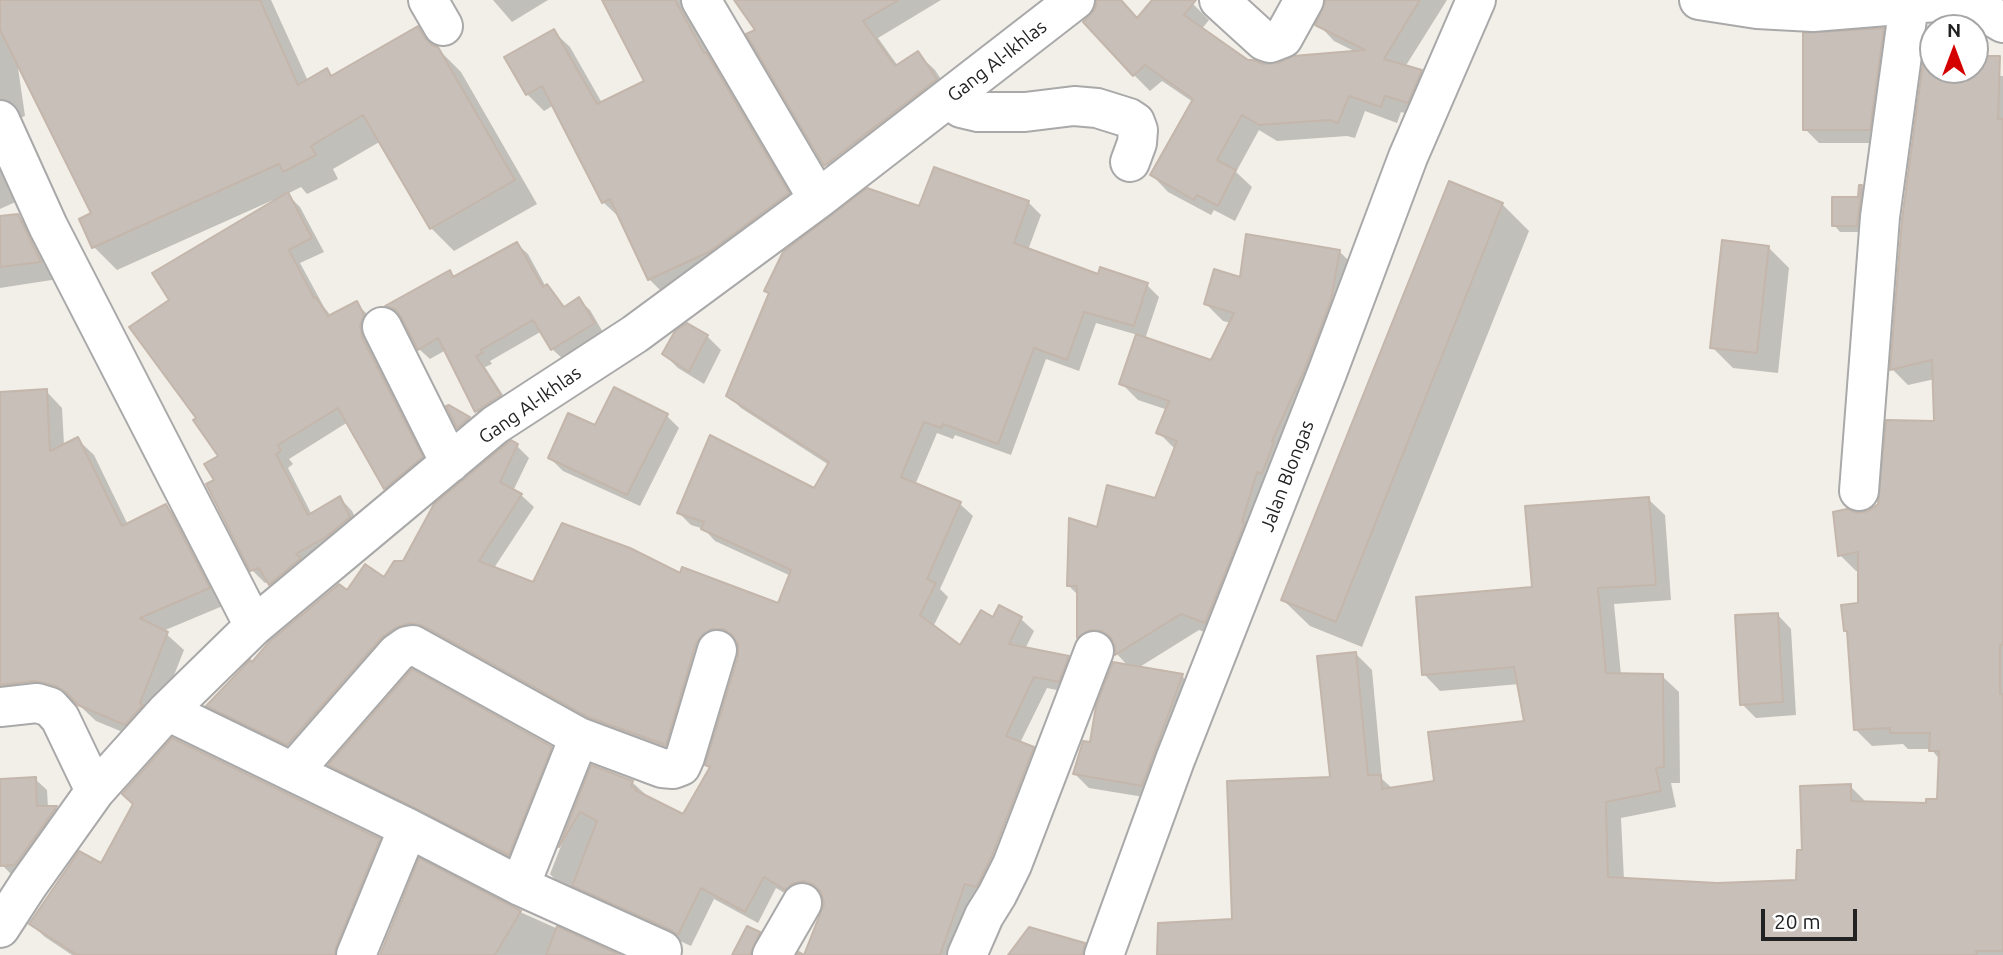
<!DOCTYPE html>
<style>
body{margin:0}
#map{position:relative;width:2003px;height:955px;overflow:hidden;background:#f2efe9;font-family:Ubuntu,sans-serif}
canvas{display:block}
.north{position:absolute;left:1919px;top:14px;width:70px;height:70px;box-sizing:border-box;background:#fff;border:2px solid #a7a7a7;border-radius:50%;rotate:0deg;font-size:19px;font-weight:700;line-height:28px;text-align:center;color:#222}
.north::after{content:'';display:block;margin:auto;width:24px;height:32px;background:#d40000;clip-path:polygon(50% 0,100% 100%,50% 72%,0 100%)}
.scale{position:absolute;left:1761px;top:909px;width:96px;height:32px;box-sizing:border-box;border:4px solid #222;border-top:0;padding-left:9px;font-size:21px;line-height:24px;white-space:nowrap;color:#222;-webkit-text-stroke:5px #fff;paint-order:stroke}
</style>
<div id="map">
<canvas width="2003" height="955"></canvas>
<div class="north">N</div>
<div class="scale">20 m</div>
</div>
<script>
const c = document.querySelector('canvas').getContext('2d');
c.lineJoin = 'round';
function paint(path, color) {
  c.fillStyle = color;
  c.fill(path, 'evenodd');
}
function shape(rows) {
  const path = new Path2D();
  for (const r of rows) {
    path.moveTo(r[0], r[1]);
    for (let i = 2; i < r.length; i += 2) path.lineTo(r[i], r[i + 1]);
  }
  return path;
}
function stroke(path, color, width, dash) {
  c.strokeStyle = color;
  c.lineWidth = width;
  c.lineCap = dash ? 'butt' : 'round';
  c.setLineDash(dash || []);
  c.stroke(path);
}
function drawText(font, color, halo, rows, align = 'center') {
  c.font = font + ' Ubuntu,sans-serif';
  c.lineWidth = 6;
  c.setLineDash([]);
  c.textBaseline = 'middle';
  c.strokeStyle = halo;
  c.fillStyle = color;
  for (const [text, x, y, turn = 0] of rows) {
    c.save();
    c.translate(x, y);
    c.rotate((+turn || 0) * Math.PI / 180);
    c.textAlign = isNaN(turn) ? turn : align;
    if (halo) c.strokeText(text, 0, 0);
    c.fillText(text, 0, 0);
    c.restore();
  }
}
const shadow = shape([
 [0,0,271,0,308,81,326,70,333,77,417,28,461,72,537,204,454,251,431,228,381,141,333,169,338,179,307,194,301,187,287,194,300,207,324,252,300,263,324,307,331,316,356,303,369,316,434,470,398,501,385,488,348,422,289,459,293,464,288,468,312,515,340,498,352,511,362,531,283,597,269,581,265,583,252,570,217,480,221,456,199,419,171,300,274,202,273,200,117,270,94,247,94,214,17,61,25,116,0,126],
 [493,0,548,0,512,22],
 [603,0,682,0,717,65,723,71,804,210,666,296,649,279,620,218,603,202,554,105,544,111,527,94,553,31,570,47,602,103,647,82],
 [736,0,941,0,878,38,898,66,918,54,935,70,952,96,842,182,826,165,749,35,758,30],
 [1098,0,1120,0,1138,20,1154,0,1189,0,1209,20,1201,30,1247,62,1264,66,1358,53,1334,41,1318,24,1327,0,1447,0,1405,67,1421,72,1437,88,1424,118,1401,112,1397,123,1365,111,1355,138,1347,136,1277,141,1259,130,1236,172,1252,187,1235,221,1214,210,1211,215,1168,192,1152,175,1193,102,1162,81,1150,91,1134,75,1085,22,1097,8],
 [1883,30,1897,44,1884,143,1819,143,1805,129],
 [1923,73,2003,76,2003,955,1194,955,1234,921,1332,779,1356,654,1372,670,1382,779,1393,789,1436,783,1526,722,1519,684,1440,691,1424,674,1648,499,1665,515,1671,600,1614,604,1621,675,1662,676,1679,692,1680,783,1671,783,1676,807,1621,818,1624,880,1717,885,1798,882,1804,852,1850,786,1867,803,1928,805,1938,801,1940,760,1931,749,1908,749,1903,744,1872,746,1856,730,1849,633,1846,630,1859,605,1859,571,1856,571,1840,555,1858,515,1868,513,1880,505,1936,423,1935,379,1908,385,1892,369],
 [0,164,22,199,0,209],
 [1862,187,1868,194,1864,232,1840,232,1834,225,1860,199],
 [1028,202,1041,215,1028,250,1099,276,1147,285,1159,297,1145,339,1212,362,1231,323,1223,321,1206,304,1242,280,1340,252,1357,269,1223,639,1199,630,1138,668,1182,676,1196,690,1156,799,1089,788,1075,774,1129,667,1117,654,1117,647,1108,646,1095,654,1079,637,1079,596,1068,585,1098,530,1156,500,1175,449,1159,433,1168,410,1138,400,1121,383,1138,335,1096,323,1079,371,1046,359,1011,455,955,435,953,439,937,433,915,485,960,504,973,516,940,589,948,597,933,627,960,648,994,619,1000,608,1021,619,1034,631,1025,649,1068,657,1080,670,1071,693,1047,688,1020,743,1033,748,1045,760,961,955,806,955,826,904,823,895,806,881,798,901,776,888,758,923,714,899,691,946,562,887,550,874,592,767,632,782,645,794,644,797,683,816,711,768,740,657,738,641,724,641,678,756,602,729,438,638,300,756,221,718,209,706,253,664,347,592,384,580,517,446,529,458,513,491,521,495,534,507,494,568,533,584,680,575,779,605,791,576,715,541,704,529,691,525,679,513,815,490,829,465,741,408,728,395,920,208],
 [1030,752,1034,752,990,865,987,864],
 [1502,204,1529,231,1362,647,1310,626,1283,600],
 [18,215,36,234,58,279,0,288,0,218],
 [517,244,528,254,546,287,565,308,579,300,590,310,604,334,563,359,552,349,542,331,490,361,492,364,485,367,510,406,487,421,476,411,446,350,430,359,419,349,404,318,398,316,388,306,449,272,455,278],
 [1768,247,1789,268,1778,373,1733,368,1712,347],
 [707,336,721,350,704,384,678,368,664,354],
 [46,391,62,408,64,445,77,439,94,455,128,525,166,506,183,522,225,605,163,631,184,650,156,721,142,740,96,721,81,707,61,698,0,710,0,394],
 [448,407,469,419,476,425,465,434,458,427],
 [667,416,679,428,640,506,563,471,550,458,596,427],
 [1777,614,1791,629,1796,715,1756,718,1742,704],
 [551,748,562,760,520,866,342,776,331,765],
 [35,779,47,790,48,808,56,808,68,819,14,877,2,865,0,780],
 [379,840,393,854,351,955,72,955,45,937,31,924,102,865],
 [509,907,616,955,381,955],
 [759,934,773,948,770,955,734,955]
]);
const building = shape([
 [0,0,260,0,298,85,327,68,331,76,418,26,424,37,432,45,438,47,515,180,430,229,363,115,311,146,316,155,283,172,279,164,92,248,79,219,91,213,0,30,0,0],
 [602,0,675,0,704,53,706,52,789,193,709,252,648,280,610,199,602,203,542,86,526,95,504,57,554,29,597,104,644,81,602,0],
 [734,0,899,0,863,21,895,66,918,51,937,79,824,166,746,34,755,30,734,0],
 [1097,0,1121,0,1137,18,1152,0,1196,0,1184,15,1248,60,1253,60,1264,64,1278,63,1293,56,1365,50,1315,25,1326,0,1420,0,1384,59,1422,70,1408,103,1385,96,1381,107,1349,96,1338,123,1329,120,1259,125,1242,115,1217,160,1236,170,1218,206,1197,195,1194,200,1150,175,1193,99,1145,65,1133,76,1083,22,1095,9,1097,0],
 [1884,28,1870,130,1803,130,1803,33,1884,28],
 [1925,47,1933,48,1933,70,1975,70,1975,56,2000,56,1998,119,2003,119,2003,645,2000,645,2000,694,2003,694,2003,951,1976,951,1977,955,1157,955,1158,923,1232,919,1227,781,1330,777,1317,656,1356,652,1368,775,1381,775,1382,789,1434,781,1428,732,1524,721,1514,667,1422,675,1416,597,1532,587,1525,506,1649,497,1656,585,1598,588,1606,673,1663,674,1664,767,1656,768,1661,791,1606,802,1608,877,1717,883,1796,880,1797,850,1802,850,1800,786,1851,784,1851,801,1926,803,1926,799,1937,799,1939,751,1929,751,1930,733,1890,733,1890,728,1854,730,1847,631,1844,631,1841,605,1858,603,1858,552,1838,556,1833,512,1847,509,1858,513,1868,511,1878,504,1886,420,1934,421,1932,360,1890,370,1902,219,1925,47],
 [934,167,1029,201,1014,243,1098,274,1100,267,1148,283,1134,326,1084,312,1067,360,1034,348,998,444,943,424,941,428,924,422,901,477,961,502,927,579,936,583,920,615,960,645,981,610,993,617,999,605,1022,617,1009,644,1069,656,1059,682,1034,677,1006,736,1034,747,992,856,978,884,976,887,965,884,940,955,797,955,799,952,804,955,824,904,821,892,812,884,803,881,792,884,785,890,764,877,745,912,701,888,678,935,671,930,572,886,597,821,580,812,559,847,591,765,633,781,631,786,636,788,635,790,683,814,710,767,705,765,738,656,738,644,732,635,724,629,711,629,703,634,696,643,666,745,588,717,424,626,410,623,395,628,381,638,287,745,206,706,250,660,252,662,269,642,339,584,347,590,365,564,384,577,394,561,403,561,434,504,511,440,518,444,500,482,522,494,479,561,533,582,562,523,630,548,680,573,682,567,778,603,791,570,701,529,704,522,677,513,710,435,814,488,829,462,726,396,769,293,764,291,783,252,867,188,919,206,934,167],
 [1449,181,1503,203,1336,622,1281,600,1449,181],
 [1859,185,1862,185,1857,226,1832,226,1832,197,1858,197,1859,185],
 [288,192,312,238,289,250,314,298,316,297,328,316,357,301,364,315,360,325,362,337,423,457,384,489,338,408,278,445,281,451,276,454,308,515,340,496,350,517,326,537,296,554,301,558,269,585,259,568,250,571,206,484,214,480,204,464,218,456,193,420,196,418,129,327,169,300,152,273,288,192],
 [18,214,41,262,0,267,0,216,18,214],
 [1246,234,1340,250,1331,300,1304,371,1272,441,1274,442,1262,474,1257,472,1242,522,1245,523,1205,623,1181,614,1115,655,1115,647,1111,638,1102,631,1090,630,1077,638,1077,586,1067,586,1069,518,1097,527,1107,485,1155,498,1177,441,1156,433,1169,401,1119,384,1136,334,1211,360,1234,313,1204,304,1214,269,1240,277,1246,234],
 [1722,240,1769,246,1757,353,1710,348,1722,240],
 [517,242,543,287,547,284,564,307,579,297,595,323,551,350,533,320,481,350,483,353,476,356,501,395,475,412,438,338,418,350,401,317,395,309,385,306,450,270,453,277,517,242],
 [687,323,708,335,689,372,662,354,675,331,687,323],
 [614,387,668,414,627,495,548,458,568,413,595,425,614,387],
 [47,389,50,451,78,437,122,526,166,504,210,588,140,618,168,632,140,703,143,705,125,725,78,705,66,692,56,686,35,681,0,685,0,392,47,389],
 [449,405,470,417,457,428,446,406,449,405],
 [1778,613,1783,702,1740,705,1735,615,1778,613],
 [1113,662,1183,674,1142,786,1073,774,1083,741,1090,742,1096,706,1113,662],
 [412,669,552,747,509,855,328,765,412,669],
 [172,738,380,839,336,947,335,955,77,955,29,924,79,851,101,863,133,804,122,794,172,738],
 [36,777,37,806,57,806,15,865,0,866,0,779,36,777],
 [419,858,521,911,495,955,380,955,419,858],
 [557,926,620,955,546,955,557,926],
 [747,926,760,932,750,955,732,955,747,926],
 [1029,927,1085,943,1083,955,1008,955,1029,927]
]);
const minor = shape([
 [428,0,443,26],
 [701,0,818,199],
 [1219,0,1264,41,1270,43,1283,38,1304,0],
 [1699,0,1757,9,1813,12,1960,0],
 [1965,0,2003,23],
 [948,99,961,108,978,112,1025,112,1074,106,1097,108,1129,118,1135,122,1138,130,1137,143,1130,162],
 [0,120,48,226,254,626],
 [382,327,450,463],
 [1859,491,1880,217,1909,4],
 [0,707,37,703,50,707,60,718,95,791],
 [167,711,408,828,520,886,662,950,661,955],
 [293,772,397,653,407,646,413,645,579,737,662,768,673,769,681,766,685,757,717,650],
 [520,886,579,737],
 [0,928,28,885,95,791,167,711,254,626,495,425,635,334,818,199,1075,0],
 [356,955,408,828],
 [772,955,802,903],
 [967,955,984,916,997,895,1012,865,1094,651],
 [1104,955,1175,760,1327,373,1408,157,1476,0]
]);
const streetNames = [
 ["Gang Al-Ikhlas",997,61,-38],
 ["Gang Al-Ikhlas",530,405,-35],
 ["Jalan Blongas",1287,476,-69]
];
paint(shadow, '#0003');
paint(building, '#c7bfb8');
stroke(building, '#c4b6ab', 2);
stroke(minor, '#a9a9a9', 42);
stroke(minor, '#fff', 38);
drawText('19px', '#222', '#fff', streetNames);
</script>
